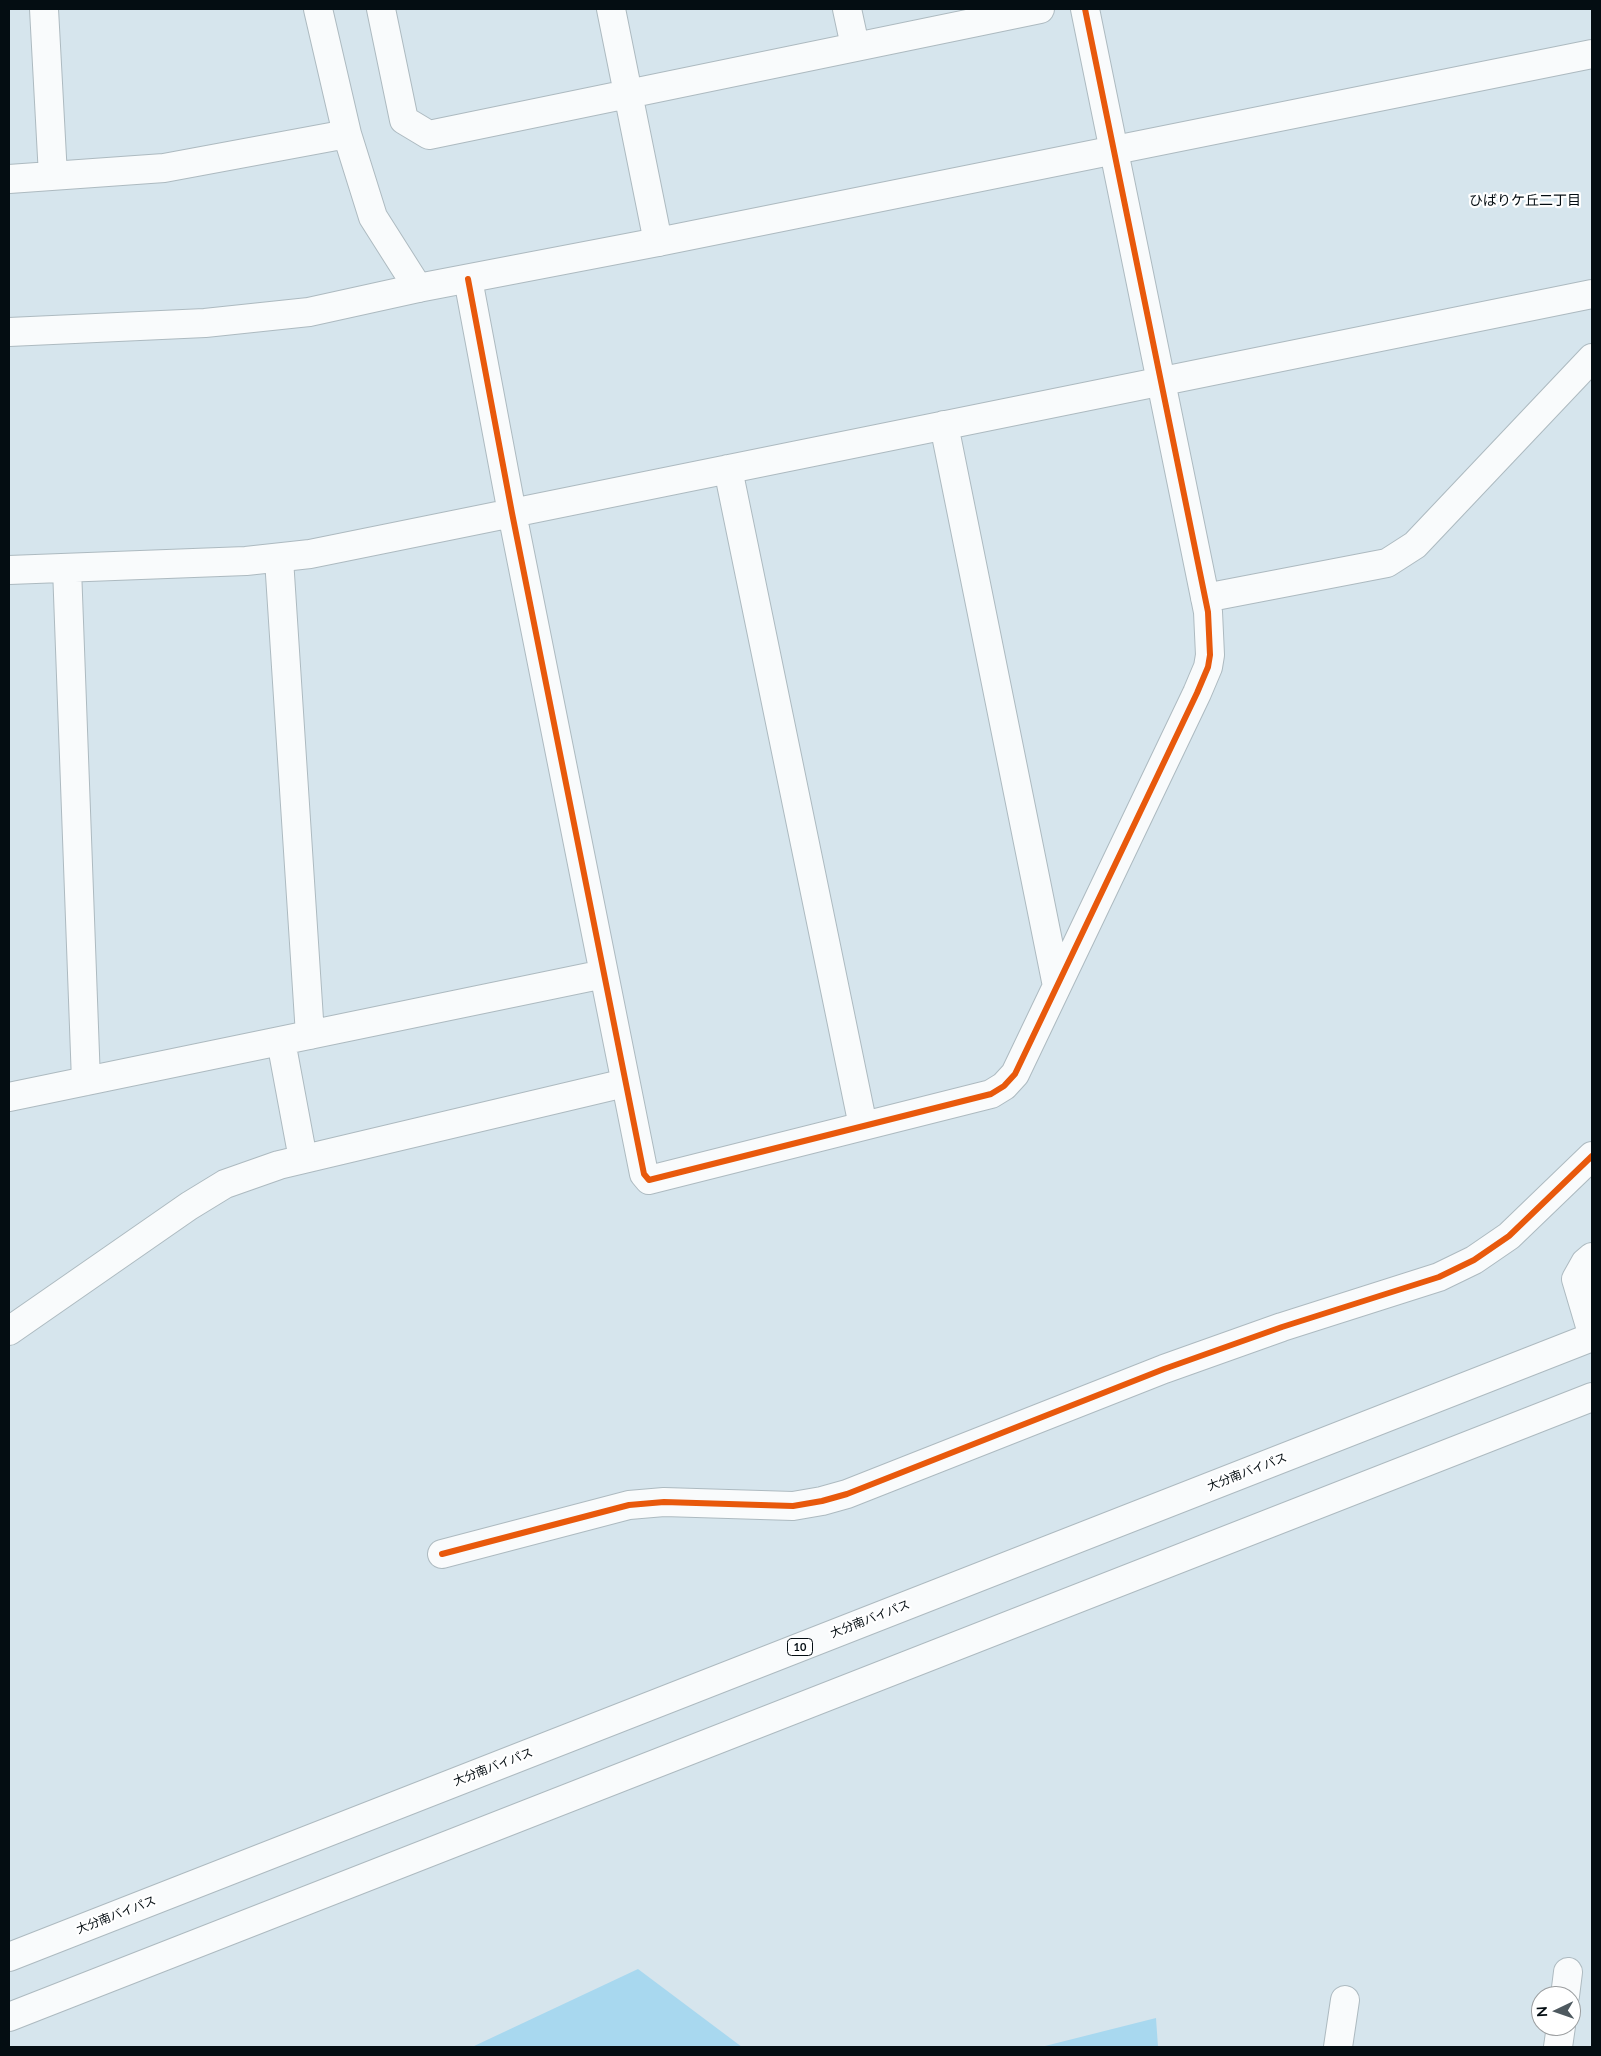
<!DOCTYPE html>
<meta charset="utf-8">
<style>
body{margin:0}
#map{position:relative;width:1601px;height:2056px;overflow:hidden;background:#d6e5ed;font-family:Lato,sans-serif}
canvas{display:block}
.frame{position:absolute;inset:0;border:10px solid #040d12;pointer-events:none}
.north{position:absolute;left:1531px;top:1986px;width:50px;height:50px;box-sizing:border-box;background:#fff;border:1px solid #9b9ea0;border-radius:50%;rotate:267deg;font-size:14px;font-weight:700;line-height:20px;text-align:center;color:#040d12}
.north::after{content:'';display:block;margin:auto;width:18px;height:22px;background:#4e595f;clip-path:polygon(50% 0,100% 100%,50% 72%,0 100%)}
</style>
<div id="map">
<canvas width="1601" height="2056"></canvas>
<div class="frame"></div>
<div class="north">N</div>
</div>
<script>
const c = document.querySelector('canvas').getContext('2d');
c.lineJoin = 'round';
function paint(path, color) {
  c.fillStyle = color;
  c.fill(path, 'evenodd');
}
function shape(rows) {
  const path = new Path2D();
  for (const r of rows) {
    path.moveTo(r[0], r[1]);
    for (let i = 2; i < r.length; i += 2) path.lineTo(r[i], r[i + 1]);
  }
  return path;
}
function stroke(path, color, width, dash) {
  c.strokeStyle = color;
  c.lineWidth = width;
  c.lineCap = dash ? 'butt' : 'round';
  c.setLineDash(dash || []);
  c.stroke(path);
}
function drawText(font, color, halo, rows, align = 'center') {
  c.font = font + ' Lato,"Noto Sans JP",sans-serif';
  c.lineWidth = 4.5;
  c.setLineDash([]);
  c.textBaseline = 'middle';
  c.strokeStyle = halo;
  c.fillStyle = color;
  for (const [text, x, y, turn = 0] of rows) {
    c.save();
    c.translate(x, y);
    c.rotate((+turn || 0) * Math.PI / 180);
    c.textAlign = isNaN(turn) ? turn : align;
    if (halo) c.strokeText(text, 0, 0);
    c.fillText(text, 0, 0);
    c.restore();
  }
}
const green = shape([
 [638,1969,742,2047,472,2047],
 [1156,2018,1158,2047,1041,2047]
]);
const minor = shape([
 [44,9,53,176],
 [318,9,347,134,373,217,418,288],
 [381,9,404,120,429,135,1040,9],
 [611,9,658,242],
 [847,9,855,46],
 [9,179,164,168,347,134],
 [468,279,512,513,644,1174,649,1180,991,1094,1004,1086,1015,1074,1197,693,1208,667,1210,655,1208,612,1085,9],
 [944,425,1057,986],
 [728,469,863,1126],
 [279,559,310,1035],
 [67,568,86,1081],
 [9,570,246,561,310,554,1592,294],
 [1205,598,1387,563,1415,545,1592,358],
 [281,1041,303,1159],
 [9,1097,604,974],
 [1592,1257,1585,1263,1576,1279,1592,1333],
 [9,1331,189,1206,225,1184,279,1165,625,1083],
 [442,1554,629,1505,664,1502,793,1506,822,1501,847,1494,1164,1369,1282,1327,1439,1277,1474,1260,1509,1236,1592,1156],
 [1565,1996,1568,1972],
 [1338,2047,1345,2000],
 [1558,2047,1561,2026]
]);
const tertiary = shape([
 [9,332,205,323,309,312,418,288,658,242,1592,54]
]);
const trunk = shape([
 [9,1957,1592,1337],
 [9,2017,1592,1397]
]);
const cycleway = shape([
 [468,279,512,513,644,1174,649,1180,991,1094,1004,1086,1015,1074,1197,693,1208,667,1210,655,1208,612,1085,9],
 [442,1554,629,1505,664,1502,793,1506,822,1501,847,1494,1164,1369,1282,1327,1439,1277,1474,1260,1509,1236,1592,1156]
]);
const shields = [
 [800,1647,25]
];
const shieldNames = [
 ["10",800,1647]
];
const streetNames = [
 ["大分南バイパス",1247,1472,-21],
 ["大分南バイパス",870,1619,-21],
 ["大分南バイパス",493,1767,-21],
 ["大分南バイパス",116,1915,-21]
];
const neighbourhoodNames = [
 ["ひばりケ丘二丁目",1525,200]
];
paint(green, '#a8d8ef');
stroke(minor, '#adbac0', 30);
stroke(tertiary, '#adbac0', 30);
stroke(trunk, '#adbac0', 30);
stroke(minor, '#f9fbfc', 28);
stroke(tertiary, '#f9fbfc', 28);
stroke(trunk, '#f9fbfc', 28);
stroke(cycleway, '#e8590c', 6);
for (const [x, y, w] of shields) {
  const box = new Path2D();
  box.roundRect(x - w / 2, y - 8.5, w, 17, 4);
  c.fillStyle = '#fff';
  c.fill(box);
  stroke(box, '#040d12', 1);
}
drawText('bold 11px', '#040d12', null, shieldNames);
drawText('12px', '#040d12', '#fff', streetNames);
drawText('14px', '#040d12', '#fff', neighbourhoodNames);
</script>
